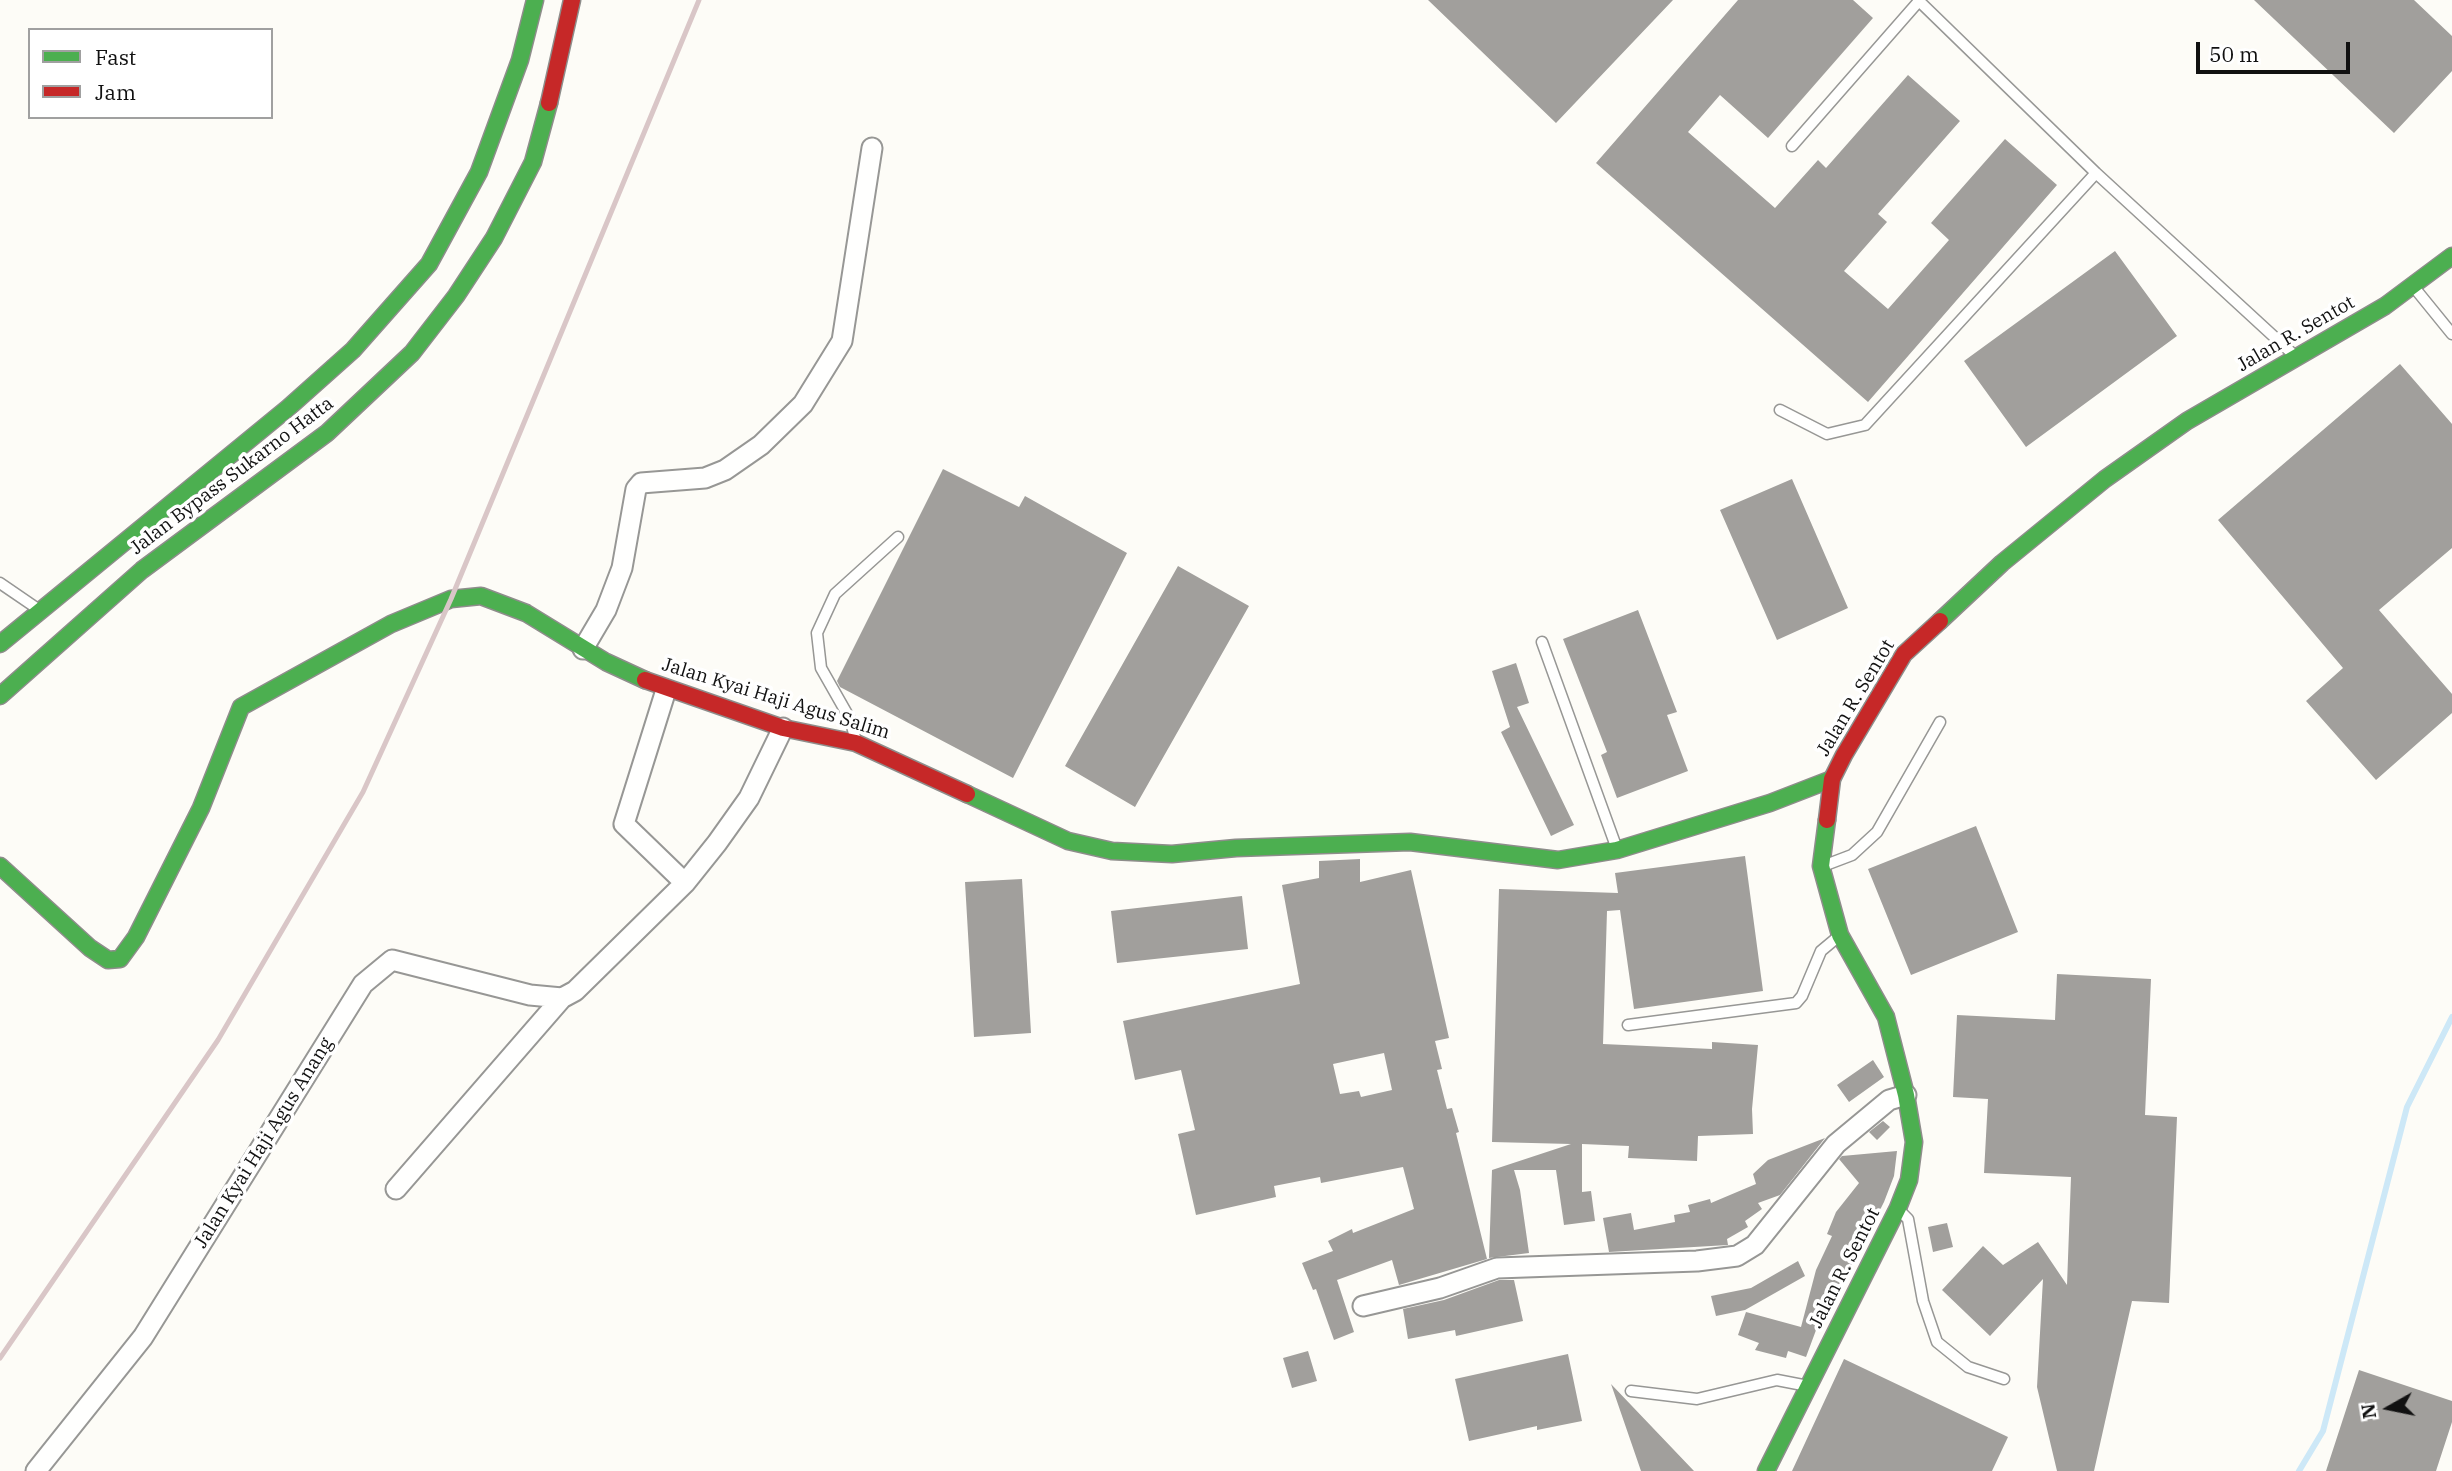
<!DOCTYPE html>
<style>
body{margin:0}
#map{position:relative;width:2452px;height:1471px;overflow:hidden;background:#fdfcf7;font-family:"IBM Plex Serif",serif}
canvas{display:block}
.legend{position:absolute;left:28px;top:28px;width:245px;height:91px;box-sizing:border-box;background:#fff;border:2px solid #a0a0a0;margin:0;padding:9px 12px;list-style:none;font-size:21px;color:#111}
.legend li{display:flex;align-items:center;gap:14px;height:35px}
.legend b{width:35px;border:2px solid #a0a0a0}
.north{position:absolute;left:2354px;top:1373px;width:70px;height:70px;-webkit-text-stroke:5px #fff;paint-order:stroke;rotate:261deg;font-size:19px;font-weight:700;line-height:28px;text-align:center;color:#111}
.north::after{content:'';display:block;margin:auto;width:24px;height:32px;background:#111;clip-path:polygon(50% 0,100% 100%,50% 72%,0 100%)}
.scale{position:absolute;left:2196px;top:42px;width:154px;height:32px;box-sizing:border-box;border:4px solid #111;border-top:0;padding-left:9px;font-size:21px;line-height:24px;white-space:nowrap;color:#111;-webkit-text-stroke:5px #fff;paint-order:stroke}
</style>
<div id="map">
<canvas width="2452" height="1471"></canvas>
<ul class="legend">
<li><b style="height:9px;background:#4caf50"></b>Fast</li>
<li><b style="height:9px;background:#c62828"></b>Jam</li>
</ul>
<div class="north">N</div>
<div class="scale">50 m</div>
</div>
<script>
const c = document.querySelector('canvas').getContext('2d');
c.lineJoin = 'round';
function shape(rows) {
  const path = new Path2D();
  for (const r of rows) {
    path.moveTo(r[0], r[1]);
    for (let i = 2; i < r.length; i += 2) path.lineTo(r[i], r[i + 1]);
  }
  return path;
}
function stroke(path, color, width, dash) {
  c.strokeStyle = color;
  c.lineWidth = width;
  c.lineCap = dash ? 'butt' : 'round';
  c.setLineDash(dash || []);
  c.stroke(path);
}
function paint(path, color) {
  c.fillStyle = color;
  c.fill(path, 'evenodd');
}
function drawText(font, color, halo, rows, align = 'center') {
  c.font = font + ' "IBM Plex Serif",serif';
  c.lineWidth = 7;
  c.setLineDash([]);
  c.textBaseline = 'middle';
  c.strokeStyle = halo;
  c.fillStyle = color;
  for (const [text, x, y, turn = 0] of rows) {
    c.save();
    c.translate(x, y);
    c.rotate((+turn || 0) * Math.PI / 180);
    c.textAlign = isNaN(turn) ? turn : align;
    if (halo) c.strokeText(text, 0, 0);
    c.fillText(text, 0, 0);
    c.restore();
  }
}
const stream = shape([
 [2299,1471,2323,1431,2407,1107,2452,1017]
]);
const building = shape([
 [1428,0,1673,0,1556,123],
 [1738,0,1853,0,1873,18,1768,138,1720,95,1688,132,1775,208,1818,160,1826,168,1908,75,1960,121,1878,214,1887,222,1844,271,1888,309,1949,240,1931,223,2005,139,2057,185,1868,402,1596,163],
 [2254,0,2414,0,2452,36,2452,71,2394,133],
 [2115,251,2177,336,2026,447,1964,361],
 [2400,364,2452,424,2452,548,2379,610,2452,694,2452,713,2376,780,2306,701,2343,668,2218,520],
 [943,469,1019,507,1025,496,1127,553,1013,778,840,687,837,681],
 [1792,479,1848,608,1777,640,1720,510],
 [1178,566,1249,606,1135,807,1065,766],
 [1638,610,1677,712,1667,715,1688,771,1617,798,1601,755,1607,752,1563,639],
 [1516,663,1529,703,1517,707,1574,825,1551,836,1501,732,1510,727,1492,671],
 [1976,826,2018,932,1911,975,1868,869],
 [1745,856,1763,991,1634,1009,1620,910,1607,911,1603,1044,1712,1049,1712,1042,1758,1045,1752,1109,1753,1134,1698,1136,1697,1161,1628,1158,1629,1146,1582,1144,1582,1192,1591,1191,1595,1221,1564,1225,1556,1170,1514,1170,1520,1190,1529,1253,1489,1258,1492,1170,1571,1144,1492,1142,1499,889,1618,893,1615,873],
 [1360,859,1360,882,1411,870,1449,1038,1435,1041,1442,1069,1437,1070,1447,1109,1452,1108,1459,1132,1456,1133,1487,1259,1399,1285,1392,1260,1337,1280,1354,1332,1334,1340,1316,1289,1313,1290,1302,1263,1333,1251,1328,1241,1352,1229,1353,1233,1414,1209,1403,1167,1321,1183,1320,1177,1274,1186,1276,1197,1196,1215,1178,1134,1195,1130,1181,1070,1135,1080,1123,1021,1300,984,1282,885,1319,878,1319,861],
 [1384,1053,1392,1090,1361,1097,1359,1091,1340,1094,1333,1064],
 [1022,879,1031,1033,974,1037,965,882],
 [1242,896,1248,949,1117,963,1111,911],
 [2057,974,2151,979,2145,1115,2177,1117,2169,1303,2132,1301,2094,1471,2057,1471,2037,1387,2043,1279,1990,1336,1942,1290,1983,1246,2003,1265,2038,1242,2067,1285,2071,1177,1984,1173,1988,1099,1953,1097,1957,1015,2055,1020],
 [1873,1060,1884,1077,1849,1102,1837,1085],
 [1883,1121,1890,1127,1877,1140,1869,1132],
 [1825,1138,1780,1195,1758,1203,1762,1209,1745,1221,1748,1227,1727,1239,1728,1245,1609,1252,1603,1218,1631,1213,1634,1230,1675,1222,1674,1215,1690,1212,1688,1205,1710,1199,1711,1203,1756,1184,1753,1174,1768,1160],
 [1897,1151,1894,1176,1884,1202,1839,1291,1836,1290,1830,1308,1825,1306,1806,1357,1788,1351,1786,1358,1755,1350,1759,1343,1738,1335,1746,1312,1801,1327,1816,1270,1832,1236,1827,1234,1836,1212,1859,1183,1839,1159,1842,1156],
 [1947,1223,1953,1247,1933,1252,1928,1227],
 [1798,1261,1805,1276,1745,1310,1716,1316,1711,1296,1751,1288],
 [1499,1280,1514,1280,1523,1321,1456,1336,1455,1330,1408,1339,1403,1309,1444,1300],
 [1308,1351,1317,1381,1292,1388,1283,1358],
 [1568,1354,1582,1421,1537,1430,1537,1426,1469,1441,1455,1379],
 [1844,1359,2008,1437,1992,1471,1792,1471],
 [2359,1370,2452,1401,2452,1422,2436,1471,2326,1471],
 [1611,1384,1694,1471,1641,1471]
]);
const lane = shape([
 [1918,0,2096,173,2295,356],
 [1792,146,1919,1],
 [2413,286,2452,334],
 [1780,410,1827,434,1865,425,2096,173],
 [0,583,35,607],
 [1542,642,1617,849],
 [856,741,850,719,821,668,817,633,835,594,898,537],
 [1823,866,1852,855,1877,832,1940,722],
 [1628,1025,1796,1003,1802,996,1821,951,1839,936],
 [1899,1210,1908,1219,1923,1301,1937,1342,1968,1367,2004,1379],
 [1631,1391,1697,1399,1777,1380,1808,1386]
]);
const street = shape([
 [583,649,606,610,622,568,636,489,641,483,705,478,725,470,761,445,803,404,842,341,872,148],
 [666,690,624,824,685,883],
 [396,1189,562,998],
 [1363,1306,1440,1288,1497,1268,1697,1261,1737,1256,1755,1245,1836,1144,1889,1100,1906,1095],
 [36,1471,143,1337,363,984,392,960,530,995,562,998,575,991,685,883,717,843,749,798,783,728]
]);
const fast = shape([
 [1940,621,2002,563,2105,479,2187,421,2385,306,2452,256],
 [0,644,288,408,353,350,429,264,479,172,520,60,535,0],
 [0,696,142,570,327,433,412,353,456,296,494,238,533,162,549,103],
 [967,794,1068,841,1112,851,1172,854,1236,848,1410,842,1558,860,1617,850,1770,803,1832,779],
 [0,866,90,948,108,960,120,959,136,937,201,808,241,707,391,624,451,599,481,596,526,613,606,662,645,680],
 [1766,1471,1898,1208,1909,1180,1914,1142,1906,1095,1886,1017,1840,935,1821,866,1827,820]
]);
const jam = shape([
 [549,103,572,0],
 [645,680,783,728,856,743,967,794],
 [1827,820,1832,779,1844,755,1904,654,1940,621]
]);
const rail = shape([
 [0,1358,218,1040,363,792,451,599,699,0]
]);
const streetNames = [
 ["Jalan R. Sentot",2296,334,-30],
 ["Jalan Bypass Sukarno Hatta",232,476,-37],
 ["Jalan R. Sentot",1856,698,-59],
 ["Jalan Kyai Haji Agus Salim",776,699,17],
 ["Jalan Kyai Haji Agus Anang",264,1143,-58],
 ["Jalan R. Sentot",1845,1268,-63]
];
stroke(stream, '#cde8f7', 6);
paint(building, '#a19f9c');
stroke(lane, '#979795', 13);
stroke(street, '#979795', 23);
stroke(fast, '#8e8d8b', 19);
stroke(jam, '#8e8d8b', 19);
stroke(lane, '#fffffe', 10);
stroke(street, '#fffffe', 19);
stroke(fast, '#4caf50', 16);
stroke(jam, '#c62828', 16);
stroke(rail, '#d9c6c7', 5);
drawText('19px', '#111', '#fff', streetNames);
</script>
